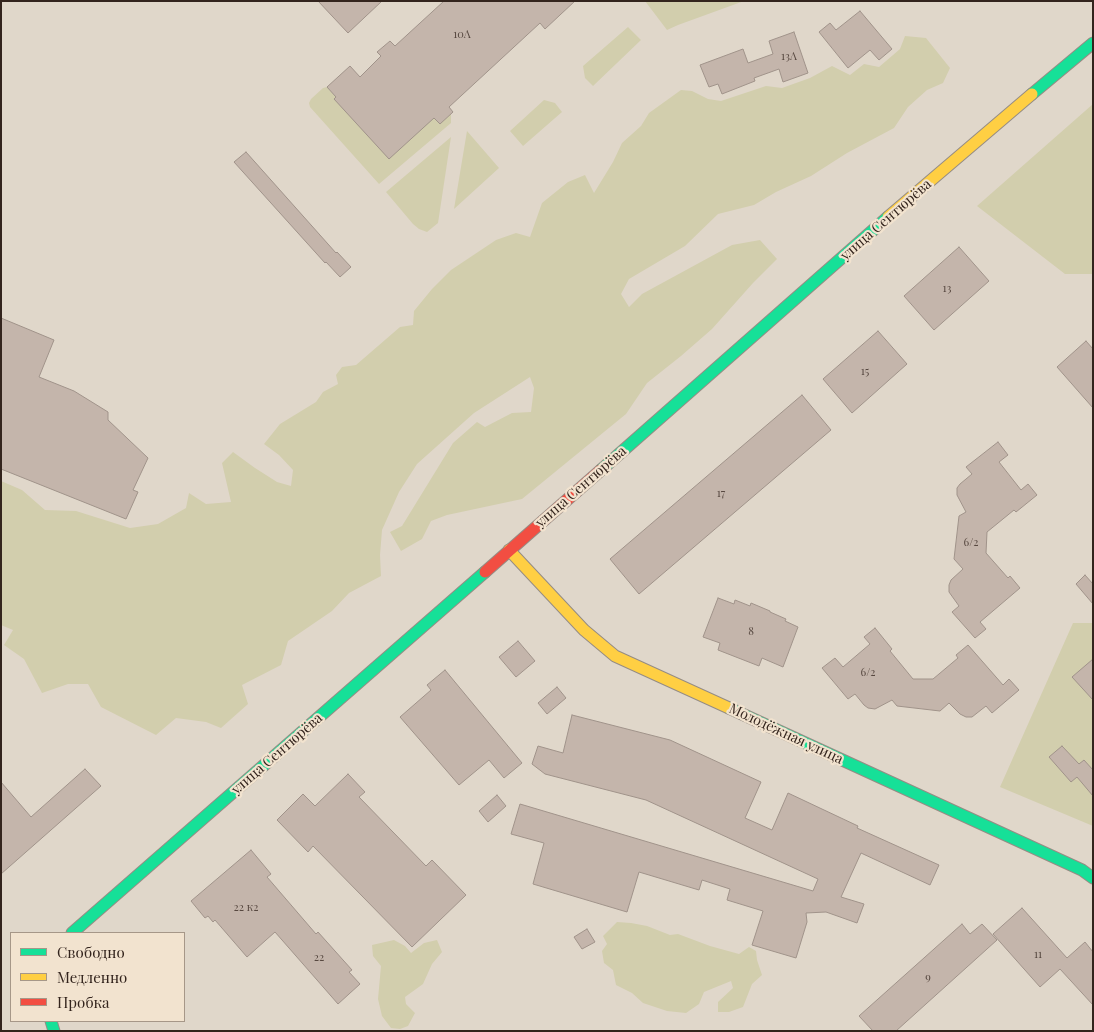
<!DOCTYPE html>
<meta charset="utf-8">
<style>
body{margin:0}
#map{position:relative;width:1094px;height:1032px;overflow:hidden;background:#e0d7ca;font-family:"Playfair Display",serif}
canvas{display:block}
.frame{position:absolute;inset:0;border:2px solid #33241d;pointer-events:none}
.legend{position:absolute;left:10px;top:932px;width:175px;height:90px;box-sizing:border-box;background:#f2e3cf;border:1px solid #a69788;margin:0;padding:6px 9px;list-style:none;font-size:15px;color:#33241d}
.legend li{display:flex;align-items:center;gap:10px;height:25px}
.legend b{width:25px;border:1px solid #a69788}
</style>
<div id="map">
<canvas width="1094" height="1032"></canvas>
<div class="frame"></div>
<ul class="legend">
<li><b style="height:6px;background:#16e098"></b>Свободно</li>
<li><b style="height:6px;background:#ffcf43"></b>Медленно</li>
<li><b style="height:6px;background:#f24e42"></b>Пробка</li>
</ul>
</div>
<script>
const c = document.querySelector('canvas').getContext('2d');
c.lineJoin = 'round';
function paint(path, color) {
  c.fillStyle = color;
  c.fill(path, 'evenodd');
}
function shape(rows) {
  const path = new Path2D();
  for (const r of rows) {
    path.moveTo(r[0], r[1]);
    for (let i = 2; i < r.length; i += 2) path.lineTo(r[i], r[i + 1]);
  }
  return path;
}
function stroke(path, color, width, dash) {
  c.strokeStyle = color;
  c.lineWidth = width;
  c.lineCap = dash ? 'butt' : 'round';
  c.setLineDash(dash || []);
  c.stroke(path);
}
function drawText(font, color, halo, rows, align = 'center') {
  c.font = font + ' "Playfair Display",serif';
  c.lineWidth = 4.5;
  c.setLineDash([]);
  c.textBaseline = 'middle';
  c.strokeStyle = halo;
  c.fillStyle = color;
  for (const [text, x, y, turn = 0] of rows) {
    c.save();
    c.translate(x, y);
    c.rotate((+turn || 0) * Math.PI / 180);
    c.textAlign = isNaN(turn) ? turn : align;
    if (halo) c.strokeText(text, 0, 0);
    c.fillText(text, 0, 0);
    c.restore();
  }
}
const green = shape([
 [645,1,744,1,678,25,667,30],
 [628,27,641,40,593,86,585,78,583,66],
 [905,36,926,38,950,68,943,83,927,90,908,107,894,128,847,153,811,176,776,192,754,205,718,214,685,246,629,279,621,294,629,307,642,294,732,245,760,240,777,259,753,283,712,329,681,356,647,383,626,414,522,499,447,515,431,521,422,539,401,551,390,532,402,526,453,443,477,422,485,427,512,413,531,412,534,388,530,377,474,413,417,464,399,492,382,530,380,555,381,576,349,593,332,611,288,641,281,665,242,685,248,704,221,728,206,722,176,718,156,735,101,707,88,684,68,684,42,693,24,659,4,645,13,630,1,625,1,481,22,490,45,510,76,511,130,528,158,524,186,508,189,493,206,504,231,502,222,463,233,452,255,468,277,482,291,486,293,470,279,455,264,444,280,424,316,402,323,392,338,384,336,375,342,367,356,365,400,327,413,325,414,311,432,289,451,270,496,240,516,233,530,237,542,203,568,182,585,175,594,193,613,162,622,143,641,126,649,113,681,90,692,91,708,99,721,101,766,86,782,88,810,78,832,66,850,75,864,64,879,67,900,49],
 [327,87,336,97,434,118,440,124,451,113,451,123,379,184,310,107,309,103,311,99,323,88],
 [544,100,555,103,562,112,523,146,510,131],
 [1093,104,1093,274,1065,274,977,206],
 [467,131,499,168,454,209],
 [451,137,438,223,427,232,419,229,413,224,386,192],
 [1073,623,1093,623,1093,826,1000,787],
 [617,922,631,923,647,926,670,935,678,934,710,946,739,954,749,947,756,951,757,960,762,975,752,984,743,1007,729,1012,718,1012,718,1002,733,988,731,981,704,992,699,1004,686,1013,667,1011,643,1003,632,993,616,985,613,970,604,963,602,951,607,944,603,936],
 [394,940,405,946,411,953,424,943,437,940,442,952,432,964,423,984,405,997,406,1004,415,1013,408,1026,400,1029,391,1028,382,1016,378,999,381,966,373,956,372,945]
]);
const building = shape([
 [318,1,382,1,348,33,318,1],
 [444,1,575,1,545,29,540,23,449,107,453,112,440,124,434,118,389,159,334,99,336,97,327,87,350,66,360,77,381,56,377,52,390,41,395,46,444,1],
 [860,11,892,49,879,60,870,50,848,68,819,32,830,23,836,30,860,11],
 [794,32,808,73,783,82,779,69,754,78,755,81,722,94,718,84,709,87,700,65,743,49,748,63,773,54,769,41,794,32],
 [246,152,336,253,337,252,351,267,340,277,326,262,325,263,234,162,246,152],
 [959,247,989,281,934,330,904,296,959,247],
 [1,318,54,340,39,377,74,391,108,412,108,420,148,458,133,490,138,492,126,519,1,469,1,318],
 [878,331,907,364,852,413,823,379,878,331],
 [1086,341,1093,349,1093,408,1057,367,1086,341],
 [802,395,831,430,639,594,610,559,802,395],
 [998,442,1008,455,999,462,1021,490,1028,484,1037,495,1016,512,1014,510,987,532,986,553,1008,578,1010,576,1020,588,980,622,986,629,975,638,952,612,959,606,949,592,949,585,951,580,963,569,954,559,959,516,966,512,957,495,957,488,960,484,972,474,966,467,998,442],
 [1085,575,1093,584,1093,604,1076,584,1085,575],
 [718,598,734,604,735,600,750,606,751,603,770,611,770,612,786,619,785,621,798,627,783,667,762,658,759,666,718,650,720,643,703,637,718,598],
 [875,628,892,649,890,651,913,679,933,679,958,658,956,655,968,645,1003,685,1009,679,1019,690,992,713,986,706,972,717,966,717,960,714,949,703,940,711,897,706,892,700,875,709,868,708,864,705,855,694,848,699,822,668,835,658,843,667,870,644,864,637,875,628],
 [518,641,535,661,516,677,499,657,518,641],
 [1093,659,1093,700,1072,677,1093,659],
 [445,670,522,763,504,778,489,760,459,785,400,717,431,690,427,685,445,670],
 [557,687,566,698,547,714,538,703,557,687],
 [572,715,670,740,761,782,745,818,772,830,788,793,858,826,857,828,939,865,930,885,861,853,841,897,864,904,857,923,826,912,806,913,807,922,796,958,752,945,763,911,727,900,730,889,702,880,699,890,639,872,627,912,533,884,544,843,511,834,520,804,813,891,818,879,646,800,545,774,532,764,538,746,563,753,572,715],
 [1062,746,1079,764,1084,760,1093,770,1093,796,1077,777,1071,782,1049,757,1062,746],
 [85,769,101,786,1,874,1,782,31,817,85,769],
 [348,774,365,792,359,797,426,866,432,860,466,895,412,947,313,846,308,852,277,820,303,794,315,806,348,774],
 [497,795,506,806,488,822,479,811,497,795],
 [251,850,271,874,267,877,316,934,318,932,352,970,349,972,360,984,338,1004,275,932,247,957,215,920,213,922,208,916,205,918,191,901,251,850],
 [1022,908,1067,958,1085,942,1093,952,1093,1005,1060,969,1040,987,993,934,1022,908],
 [962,924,970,934,982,924,997,940,896,1031,873,1031,859,1016,962,924],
 [587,929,595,942,582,949,574,937,587,929]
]);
const fast = shape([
 [1032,94,1093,43],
 [601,470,888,217],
 [729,708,1082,870,1093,878],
 [72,933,485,572],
 [51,1021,54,1031]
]);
const slow = shape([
 [888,217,1032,94],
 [509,550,584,630,615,656,729,708]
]);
const jam = shape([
 [485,572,601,470]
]);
const numberNames = [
 ["10А",462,35],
 ["13А",789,57],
 ["13",947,289],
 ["15",865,372],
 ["17",721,494],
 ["6/2",971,543],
 ["8",751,632],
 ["6/2",868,673],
 ["22 к2",246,908],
 ["11",1038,955],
 ["22",319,958],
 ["9",928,978]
];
const streetNames = [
 ["улица Сентюрёва",886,220,-41],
 ["улица Сентюрёва",581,487,-41],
 ["Молодёжная улица",786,734,25],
 ["улица Сентюрёва",277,754,-41]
];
paint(green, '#d2cead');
paint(building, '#c4b5ab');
stroke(building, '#a0938a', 1);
stroke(fast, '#958c84', 13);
stroke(slow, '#958c84', 13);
stroke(jam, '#958c84', 13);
stroke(fast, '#16e098', 11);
stroke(slow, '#ffcf43', 11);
stroke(jam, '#f24e42', 11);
drawText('11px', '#574840', null, numberNames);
drawText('14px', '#33241d', '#f2e3cf', streetNames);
</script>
